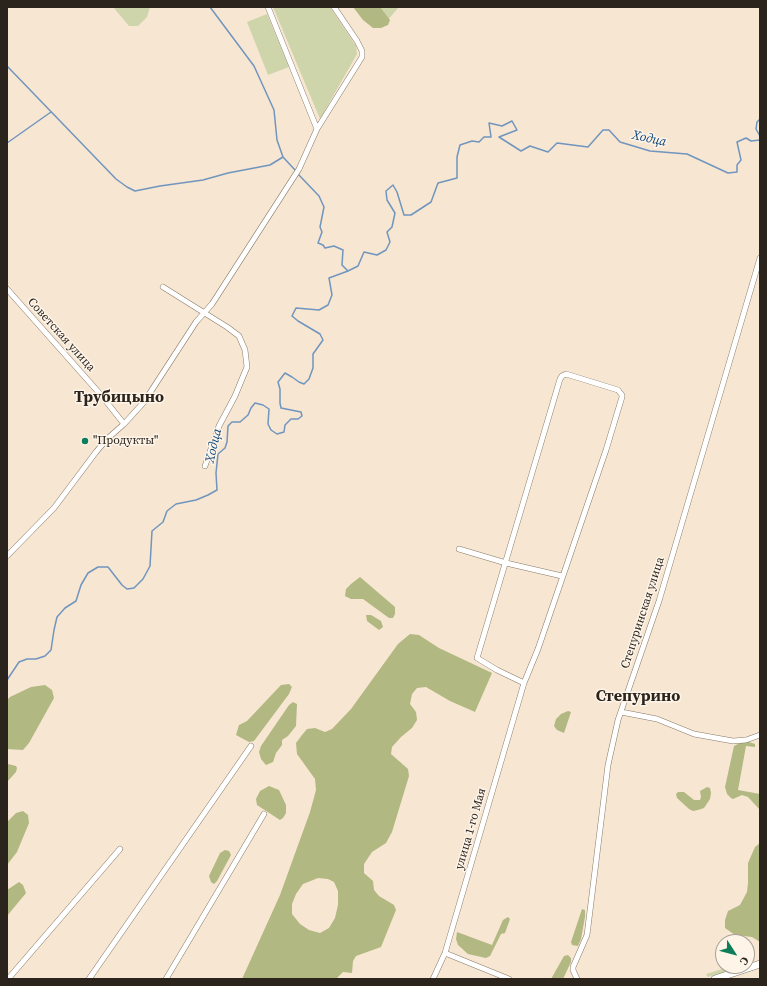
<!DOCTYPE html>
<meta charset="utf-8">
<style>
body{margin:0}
#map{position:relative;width:767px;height:986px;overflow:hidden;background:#f7e6d2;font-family:"Source Serif 4",serif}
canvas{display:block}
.frame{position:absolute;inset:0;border:8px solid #2a241d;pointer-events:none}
.north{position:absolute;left:715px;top:934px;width:40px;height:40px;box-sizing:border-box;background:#fef4e8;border:1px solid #a9a197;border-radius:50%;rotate:126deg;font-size:11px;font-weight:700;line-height:16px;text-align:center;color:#2a241d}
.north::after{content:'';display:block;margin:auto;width:14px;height:18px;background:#0e7d59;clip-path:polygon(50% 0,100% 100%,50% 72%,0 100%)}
</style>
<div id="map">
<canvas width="767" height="986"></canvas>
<div class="frame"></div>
<div class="north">С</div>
</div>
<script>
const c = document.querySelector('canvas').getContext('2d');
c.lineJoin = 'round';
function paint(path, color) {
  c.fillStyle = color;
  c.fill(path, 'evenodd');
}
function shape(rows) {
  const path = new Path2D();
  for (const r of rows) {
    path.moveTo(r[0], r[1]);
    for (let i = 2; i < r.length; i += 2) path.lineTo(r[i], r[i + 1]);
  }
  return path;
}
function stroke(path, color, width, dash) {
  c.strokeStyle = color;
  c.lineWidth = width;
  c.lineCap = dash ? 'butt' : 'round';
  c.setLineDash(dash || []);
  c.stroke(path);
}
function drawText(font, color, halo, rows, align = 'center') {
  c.font = font + ' "Source Serif 4",serif';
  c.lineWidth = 3;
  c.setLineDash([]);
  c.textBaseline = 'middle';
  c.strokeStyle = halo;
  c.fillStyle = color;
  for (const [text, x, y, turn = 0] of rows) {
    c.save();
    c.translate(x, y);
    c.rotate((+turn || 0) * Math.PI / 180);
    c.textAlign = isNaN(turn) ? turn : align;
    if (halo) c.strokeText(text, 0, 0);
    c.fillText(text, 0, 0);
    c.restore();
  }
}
const green = shape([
 [113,7,150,7,147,17,138,26,129,26],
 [273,7,330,7,356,46,357,54,320,119],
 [377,7,399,7,386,22],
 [267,14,289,67,268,75,247,22],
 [732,966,744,966,708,977,706,974]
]);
const forest = shape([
 [353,7,380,7,390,20,388,25,381,28,373,28,363,20],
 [360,577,395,607,395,614,393,618,389,618,363,599,351,599,345,596,346,589,351,584],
 [366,615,371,615,381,621,383,627,379,630,367,621],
 [410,634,419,635,439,648,492,673,475,712,450,701,426,687,417,688,412,694,410,704,416,712,417,720,412,728,401,737,392,747,391,754,408,769,409,776,392,832,386,843,372,852,364,864,364,873,373,881,374,890,379,896,394,905,396,910,381,947,356,956,353,961,352,973,343,972,336,979,242,979,280,895,310,812,316,790,315,779,297,754,296,743,302,735,307,729,315,728,325,732,332,729,351,709,398,644],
 [318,878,328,879,334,882,338,891,338,905,335,918,329,928,320,933,309,930,300,924,292,914,292,904,296,894,303,884],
 [289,684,292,687,289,694,254,741,249,742,236,735,239,725,247,721,281,685],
 [45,685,52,690,54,698,29,743,23,750,7,749,7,700,10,697,31,687],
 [293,702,297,704,296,726,288,736,282,740,282,745,276,753,273,762,266,765,261,759,259,752,261,746,289,705],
 [568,711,571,712,564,733,557,730,554,726,556,719,561,714],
 [742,742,749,742,755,744,755,747,746,746,738,790,760,794,760,810,748,797,742,795,733,799,731,798,727,794,725,787,734,746],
 [8,764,16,766,17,768,16,772,7,782,7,765],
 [269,786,279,790,286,805,286,813,283,818,280,820,257,805,256,799,260,791],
 [707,787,710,788,711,793,710,799,704,808,698,810,693,811,689,809,677,798,676,794,678,792,684,792,694,800,700,800,701,797,700,791],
 [23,811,28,815,29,823,17,852,7,865,7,822,16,813],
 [760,843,760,942,752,937,735,935,725,928,725,920,728,911,740,905,747,892,748,883,748,863,755,847],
 [225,850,229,851,231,855,217,881,214,884,211,882,209,876,220,853],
 [19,882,23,885,26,893,7,916,7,890],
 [582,909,585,910,585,917,581,939,578,946,572,945,571,942],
 [508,917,510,919,505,933,501,934,490,956,486,958,468,954,458,945,456,939,457,932,492,945,503,920],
 [568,955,571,958,571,962,563,979,551,979,564,956]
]);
const stream = shape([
 [210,7,254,66,274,110,277,140,283,157,295,170],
 [7,66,116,179,127,187,135,191,160,186,203,180,228,173,270,165,283,157],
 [760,119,757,122,756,129,760,136],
 [7,143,51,112],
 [298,174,319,196,324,207,320,227,322,232,318,243,323,245,325,248,334,246,343,250,342,265,348,271],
 [7,680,19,662,27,659,36,659,45,656,51,650,54,630,57,617,65,608,76,601,81,585,88,573,98,567,108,567,122,585,127,589,134,588,143,579,150,566,152,531,163,522,167,511,176,504,196,500,208,495,217,490,216,473,218,454,225,448,227,442,228,426,232,422,240,422,248,415,251,408,255,403,263,405,269,409,268,424,271,430,277,434,284,432,285,425,291,419,298,419,302,416,301,412,281,408,280,403,280,389,278,382,285,373,292,377,299,382,304,384,309,379,313,368,313,354,323,340,320,334,298,321,292,316,296,308,319,310,328,305,332,295,329,278,348,271,358,266,364,252,377,255,386,250,390,242,387,232,392,227,395,213,387,200,386,191,393,185,397,192,404,215,411,215,431,202,438,183,457,178,457,157,460,145,472,141,479,142,484,137,491,137,489,123,502,126,512,121,517,130,499,137,521,151,530,146,548,152,557,143,588,147,603,130,609,130,620,142,650,151,687,154,728,173,737,172,737,165,741,160,737,142,746,138,751,141,760,140]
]);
const street = shape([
 [268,7,317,129],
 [163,287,227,327,239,336,245,350,247,367,235,396,219,426,205,466],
 [7,289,101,395,124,424,107,439,96,452,54,508,7,556],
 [124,424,144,402,196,322,212,304,299,169,317,129,362,57,362,51,357,41,334,7],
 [459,549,506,563,562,576],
 [621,712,657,719,694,734,733,741,746,740,760,735],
 [445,953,509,979],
 [8,979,120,849],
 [89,979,251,746],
 [166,979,264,814],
 [433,979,445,953,524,683,538,649,606,450,622,397,622,395,618,390,566,374,562,376,560,379,477,658,497,670,524,683],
 [577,979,573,970,573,967,587,935,608,765,618,720,659,601,760,258]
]);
const secondary = shape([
 [715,979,760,964]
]);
const markers = [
 [85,441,4,"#0e7d59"]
];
const streetNames = [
 ["Советская улица",61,335,48],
 ["Степуринская улица",643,613,-72],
 ["улица 1-го Мая",471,829,-74]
];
const poiNames = [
 ["\"Продукты\"",93,441]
];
const waterNames = [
 ["Ходца",649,139,12],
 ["Ходца",214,446,-77]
];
const districtNames = [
 ["Трубицыно",119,398],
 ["Степурино",638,697]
];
paint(green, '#cfd5ab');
paint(forest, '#b1b881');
stroke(stream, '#7095be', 1.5);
stroke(street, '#887a68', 6);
stroke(secondary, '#887a68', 8);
stroke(street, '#fff', 5);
stroke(secondary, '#fff', 7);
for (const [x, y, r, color] of markers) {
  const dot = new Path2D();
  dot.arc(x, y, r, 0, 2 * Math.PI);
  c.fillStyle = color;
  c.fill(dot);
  stroke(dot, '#fef4e8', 1.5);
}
drawText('12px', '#2a241d', '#fef4e8', streetNames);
drawText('12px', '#2a241d', '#fef4e8', poiNames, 'left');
drawText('italic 13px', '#0a4377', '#fef4e8', waterNames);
drawText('bold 16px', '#2a241d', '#fef4e8', districtNames);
</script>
